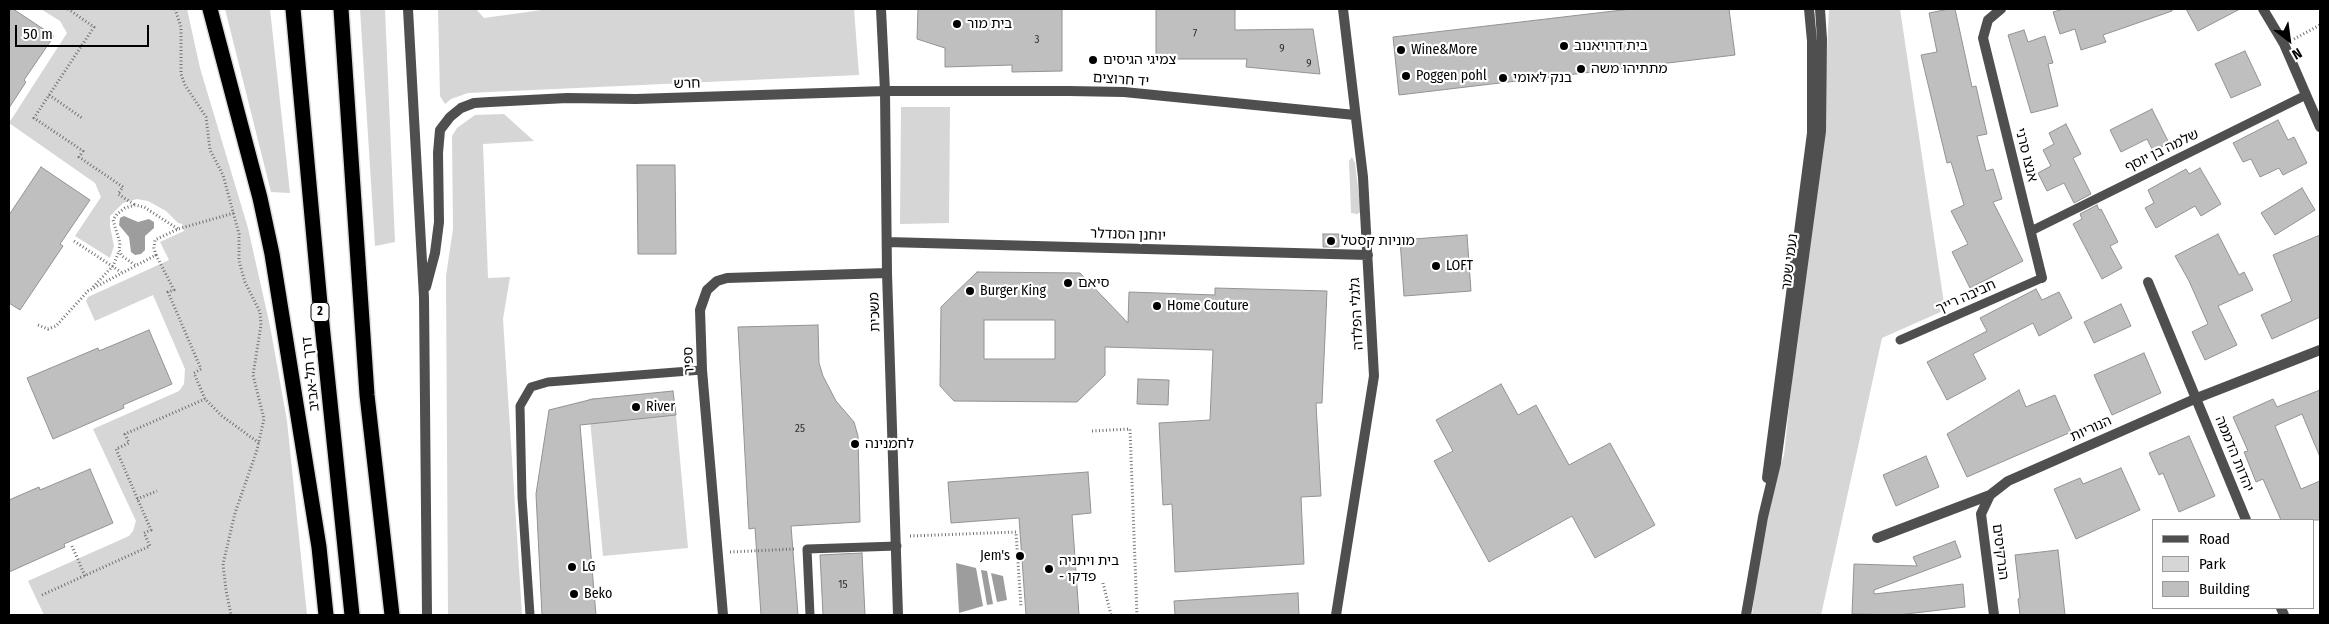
<!DOCTYPE html>
<meta charset="utf-8">
<style>
body{margin:0}
#map{position:relative;width:2329px;height:624px;overflow:hidden;background:#fff;font-family:"Fira Sans Condensed",sans-serif}
canvas{display:block}
.frame{position:absolute;inset:0;border:10px solid #000;pointer-events:none}
.legend{position:absolute;left:2152px;top:519px;width:162px;height:90px;box-sizing:border-box;background:#fff;border:1px solid #999;margin:0;padding:6px 9px;list-style:none;font-size:15px;color:#000}
.legend li{display:flex;align-items:center;gap:10px;height:25px}
.legend b{width:25px;border:1px solid #999}
.north{position:absolute;left:2264px;top:15px;width:50px;height:50px;-webkit-text-stroke:4px #fff;paint-order:stroke;rotate:150deg;font-size:14px;font-weight:700;line-height:20px;text-align:center;color:#000}
.north::after{content:'';display:block;margin:auto;width:18px;height:22px;background:#000;clip-path:polygon(50% 0,100% 100%,50% 72%,0 100%)}
.scale{position:absolute;left:15px;top:25px;width:134px;height:22px;box-sizing:border-box;border:2px solid #000;border-top:0;padding-left:6px;font-size:15px;line-height:18px;white-space:nowrap;color:#000;-webkit-text-stroke:4px #fff;paint-order:stroke}
</style>
<div id="map">
<canvas width="2329" height="624"></canvas>
<div class="frame"></div>
<ul class="legend">
<li><b style="height:6px;background:#4f4f4f"></b>Road</li>
<li><b style="height:14px;background:#d6d6d6"></b>Park</li>
<li><b style="height:14px;background:#bfbfbf"></b>Building</li>
</ul>
<div class="north">N</div>
<div class="scale">50 m</div>
</div>
<script>
const c = document.querySelector('canvas').getContext('2d');
c.lineJoin = 'round';
function paint(path, color) {
  c.fillStyle = color;
  c.fill(path, 'evenodd');
}
function shape(rows) {
  const path = new Path2D();
  for (const r of rows) {
    path.moveTo(r[0], r[1]);
    for (let i = 2; i < r.length; i += 2) path.lineTo(r[i], r[i + 1]);
  }
  return path;
}
function stroke(path, color, width, dash) {
  c.strokeStyle = color;
  c.lineWidth = width;
  c.lineCap = dash ? 'butt' : 'round';
  c.setLineDash(dash || []);
  c.stroke(path);
}
function drawText(font, color, halo, rows, align = 'center') {
  c.font = font + ' "Fira Sans Condensed","Noto Sans Hebrew",sans-serif';
  c.lineWidth = 4.5;
  c.setLineDash([]);
  c.textBaseline = 'middle';
  c.strokeStyle = halo;
  c.fillStyle = color;
  for (const [text, x, y, turn = 0] of rows) {
    c.save();
    c.translate(x, y);
    c.rotate((+turn || 0) * Math.PI / 180);
    c.textAlign = isNaN(turn) ? turn : align;
    if (halo) c.strokeText(text, 0, 0);
    c.fillText(text, 0, 0);
    c.restore();
  }
}
const green = shape([
 [41,9,187,9,200,68,248,228,270,326,287,421,307,615,44,615,28,581,129,536,133,531,136,521,93,429,179,391,184,384,185,369,153,295,95,321,86,301,88,297,169,260,160,242,184,231,182,224,178,223,166,211,148,201,137,199,123,203,110,216,110,226,114,246,110,258,75,236,101,197,95,183,9,123,67,33,60,21],
 [225,9,270,9,290,193,271,192],
 [360,9,385,9,395,242,375,246],
 [438,9,476,9,484,18,549,9,854,9,859,75,468,93,451,99,445,104,440,96],
 [1829,9,1900,9,1945,310,1882,338,1821,615,1752,615,1763,517,1784,455,1799,312,1823,136],
 [901,107,950,107,949,223,900,224],
 [504,114,534,141,483,144,488,278,510,277,503,319,522,615,448,615,446,276,453,229,452,136,457,128,475,115],
 [1352,157,1355,163,1361,212,1357,214,1351,213,1349,161],
 [596,398,599,422,676,415,688,548,603,556,588,399]
]);
const water = shape([
 [124,216,138,222,149,219,154,222,154,228,145,236,145,250,141,254,135,255,131,252,129,237,119,225,120,218],
 [956,563,976,568,983,606,959,613],
 [981,570,987,571,993,604,987,605],
 [991,573,1003,576,1007,600,997,602]
]);
const building = shape([
 [9,9,13,9,54,36,24,80,26,82,9,108,9,9],
 [918,9,1062,9,1062,71,1012,72,1012,65,945,67,945,48,917,39,918,9],
 [1156,9,1235,9,1235,30,1313,29,1320,74,1246,67,1247,59,1156,59,1156,9],
 [1631,9,1729,9,1735,55,1399,95,1393,37,1631,9],
 [1949,9,1955,9,1972,87,1976,86,1987,134,1977,136,1986,171,1993,169,2002,199,1993,202,2023,261,1970,288,1952,252,1968,244,1951,211,1964,205,1951,162,1947,163,1921,55,1937,52,1929,13,1949,9],
 [2064,9,2172,9,2172,11,2103,35,2106,42,2081,50,2075,29,2060,34,2053,12,2064,9],
 [2186,9,2240,9,2198,31,2186,9],
 [2024,30,2028,42,2045,36,2053,63,2048,64,2058,106,2031,113,2008,35,2024,30],
 [2245,51,2261,85,2231,98,2215,64,2245,51],
 [2152,109,2169,143,2153,151,2147,139,2121,152,2110,130,2152,109],
 [2278,120,2288,140,2294,137,2307,163,2283,175,2279,168,2260,177,2251,159,2243,162,2233,143,2278,120],
 [2066,124,2081,154,2073,158,2091,194,2074,203,2064,183,2047,191,2038,173,2051,166,2043,150,2054,144,2049,133,2066,124],
 [637,165,675,165,676,254,638,254,637,165],
 [41,167,90,200,60,244,63,246,20,310,9,303,9,215,41,167],
 [2200,168,2221,204,2201,216,2195,206,2156,228,2145,208,2154,203,2148,190,2186,169,2189,174,2200,168],
 [2302,188,2315,210,2275,235,2261,213,2302,188],
 [2097,205,2099,210,2101,209,2118,242,2110,246,2122,268,2102,279,2073,224,2082,219,2080,214,2097,205],
 [1323,234,1339,234,1339,247,1323,247,1323,234],
 [2218,234,2239,275,2244,272,2253,290,2218,306,2237,345,2205,360,2192,332,2208,324,2189,281,2175,256,2218,234],
 [1467,235,1471,291,1404,296,1400,240,1467,235],
 [2320,235,2320,317,2272,339,2261,315,2292,301,2273,255,2320,235],
 [977,272,1080,273,1128,323,1129,292,1215,295,1215,288,1327,291,1322,403,1316,403,1321,496,1301,497,1304,564,1175,572,1172,504,1163,505,1159,423,1210,420,1213,350,1105,347,1105,375,1077,402,954,401,940,386,941,307,977,272],
 [984,320,1055,320,1055,359,984,359,984,320],
 [2036,289,2042,300,2059,292,2072,318,2039,336,2033,323,1973,354,1986,379,1947,400,1927,362,1987,331,1980,318,2036,289],
 [2121,304,2131,326,2094,343,2084,322,2121,304],
 [818,325,819,363,823,376,836,401,854,422,858,436,860,522,791,526,798,615,761,615,755,528,749,529,738,327,818,325],
 [149,330,172,384,123,405,124,408,53,439,27,378,98,348,99,351,149,330],
 [2144,353,2161,393,2112,415,2094,375,2144,353],
 [1138,379,1169,380,1168,405,1137,404,1138,379],
 [1501,384,1518,415,1536,405,1569,465,1610,443,1655,525,1595,558,1572,516,1489,562,1434,461,1453,451,1436,420,1501,384],
 [2019,390,2026,407,2055,395,2071,432,1967,477,1947,434,2019,390],
 [2320,390,2320,457,2302,414,2275,426,2301,489,2320,481,2320,520,2281,520,2263,479,2256,482,2244,452,2248,451,2233,417,2273,399,2277,407,2320,390],
 [673,391,676,415,580,425,596,615,542,615,536,494,549,410,593,399,673,391],
 [2189,436,2215,496,2179,512,2163,473,2159,475,2149,453,2189,436],
 [1926,456,1939,487,1896,506,1883,475,1926,456],
 [2121,468,2140,510,2076,539,2054,489,2080,478,2083,484,2121,468],
 [90,469,113,523,64,544,65,547,9,572,9,500,39,487,40,490,90,469],
 [1088,472,1091,513,1072,515,1079,615,1026,615,1019,518,951,523,948,482,1088,472],
 [1955,541,1961,557,1874,590,1874,594,1963,584,1965,607,1898,615,1852,614,1854,564,1917,566,1913,557,1955,541],
 [2058,550,2065,615,2020,615,2018,599,2020,598,2015,555,2058,550],
 [862,553,865,615,823,615,820,555,862,553],
 [1298,593,1299,615,1175,615,1174,601,1298,593]
]);
const path = shape([
 [68,9,94,27,34,118,83,151,79,157,123,187,118,194,135,205],
 [175,9,181,27,181,74,185,85,206,117,210,150,223,175,239,234,239,261,245,282,260,312,261,325,253,375,264,419,257,450,235,513,223,564,226,590,231,615],
 [2294,39,2320,25],
 [49,95,82,118],
 [74,241,121,272],
 [156,255,174,290,168,292,201,369,194,373,205,399,222,416,259,443],
 [135,265,122,256,119,250,120,243,113,220,117,214,125,208,135,205,144,207,178,229],
 [93,287,113,266,119,251],
 [38,325,48,329,56,326,88,291,156,255,154,248,155,240,178,229,234,213],
 [1092,431,1130,429,1137,615],
 [137,499,157,491],
 [910,536,1016,532,1021,607],
 [72,546,85,576],
 [730,552,794,549],
 [1103,583,1111,615],
 [42,595,150,546,144,533,151,530,116,449,129,443,125,434,205,399]
]);
const service = shape([
 [2031,231,2306,95],
 [1900,340,2042,278],
 [530,615,522,497,520,406,531,387,548,382,702,370],
 [810,615,807,549,897,546]
]);
const minor = shape([
 [881,9,885,91,887,273,898,615],
 [2001,9,1988,20,1983,38,2042,278],
 [2263,9,2284,44,2320,127],
 [490,102,567,98,636,99,885,91,1069,91,1124,92,1355,115],
 [887,242,1368,255],
 [2148,282,2246,520],
 [1990,495,1981,514,1994,615],
 [1877,538,1990,495,2008,481,2197,398,2320,350],
 [2281,608,2284,615],
 [723,615,702,370,700,310,707,290,717,281,727,278,887,273],
 [1336,615,1374,376,1363,177,1343,9]
]);
const tertiary = shape([
 [408,9,424,298,427,615],
 [426,287,435,253,439,222,438,153,440,130,450,117,461,108,474,103,490,102],
 [1767,478,1812,133,1812,41,1809,9],
 [1746,615,1763,517,1776,463,1821,131,1822,39,1820,9]
]);
const motorway = shape([
 [210,9,260,198,272,254,319,547,326,615],
 [293,9,321,315,352,615],
 [341,9,367,395,392,615]
]);
const markers = [
 [957,24,5,"#000"],
 [1564,46,5,"#000"],
 [1401,50,5,"#000"],
 [1093,60,5,"#000"],
 [1581,69,5,"#000"],
 [1406,76,5,"#000"],
 [1503,78,5,"#000"],
 [1331,241,5,"#000"],
 [1436,266,5,"#000"],
 [1068,283,5,"#000"],
 [970,291,5,"#000"],
 [1157,306,5,"#000"],
 [636,407,5,"#000"],
 [855,444,5,"#000"],
 [1020,556,5,"#000"],
 [572,567,5,"#000"],
 [1049,569,5,"#000"],
 [574,594,5,"#000"]
];
const numberNames = [
 ["7",1195,34],
 ["3",1037,40],
 ["9",1282,49],
 ["9",1309,64],
 ["25",800,429],
 ["15",843,585]
];
const shields = [
 [320,312,18]
];
const shieldNames = [
 ["2",320,312]
];
const poiNames = [
 ["בית מור",967,24],
 ["בית דרויאנוב",1574,46],
 ["Wine&More",1411,50],
 ["צמיגי הגיסים",1103,60],
 ["מתתיהו משה",1591,69],
 ["Poggen pohl",1416,76],
 ["בנק לאומי",1513,78],
 ["מוניות קסטל",1341,241],
 ["LOFT",1446,266],
 ["סיאם",1078,283],
 ["Burger King",980,291],
 ["Home Couture",1167,306],
 ["River",646,407],
 ["לחמנינה",865,444],
 ["Jem's",1010,556,"right"],
 ["בית ויתניה",1059,561],
 ["- פדקו",1059,577],
 ["LG",582,567],
 ["Beko",584,594]
];
const streetNames = [
 ["יד חרוצים",1121,80,4],
 ["חרש",687,84,-2],
 ["שלמה בן יוסף",2162,151,-26],
 ["אנצו סרני",2026,155,76],
 ["יוחנן הסנדלר",1128,235,2],
 ["נעמי שמר",1790,262,-83],
 ["חביבה רייך",1966,297,-24],
 ["משכית",875,312,-92],
 ["גלגלי הפלדה",1357,314,-93],
 ["ספיר",689,361,-93],
 ["דרך תל-אביב",311,374,-96],
 ["הנוריות",2091,429,-24],
 ["יהדות הדממה",2234,454,68],
 ["הנרקיסים",2000,552,83]
];
paint(green, '#d6d6d6');
paint(water, '#9d9d9d');
paint(building, '#bfbfbf');
stroke(building, '#939393', 1);
stroke(motorway, '#dbdbdb', 18);
stroke(path, '#717171', 3, [1, 2.5]);
stroke(service, '#4f4f4f', 9);
stroke(minor, '#4f4f4f', 10);
stroke(tertiary, '#4f4f4f', 10);
stroke(motorway, '#000', 15);
for (const [x, y, r, color] of markers) {
  const dot = new Path2D();
  dot.arc(x, y, r, 0, 2 * Math.PI);
  c.fillStyle = color;
  c.fill(dot);
  stroke(dot, '#fff', 2);
}
drawText('11px', '#303030', null, numberNames);
for (const [x, y, w] of shields) {
  const box = new Path2D();
  box.roundRect(x - w / 2, y - 9.5, w, 19, 4);
  c.fillStyle = '#fff';
  c.fill(box);
  stroke(box, '#000', 1);
}
drawText('bold 12px', '#000', null, shieldNames);
drawText('14px', '#000', '#fff', poiNames, 'left');
drawText('14px', '#000', '#fff', streetNames);
</script>
